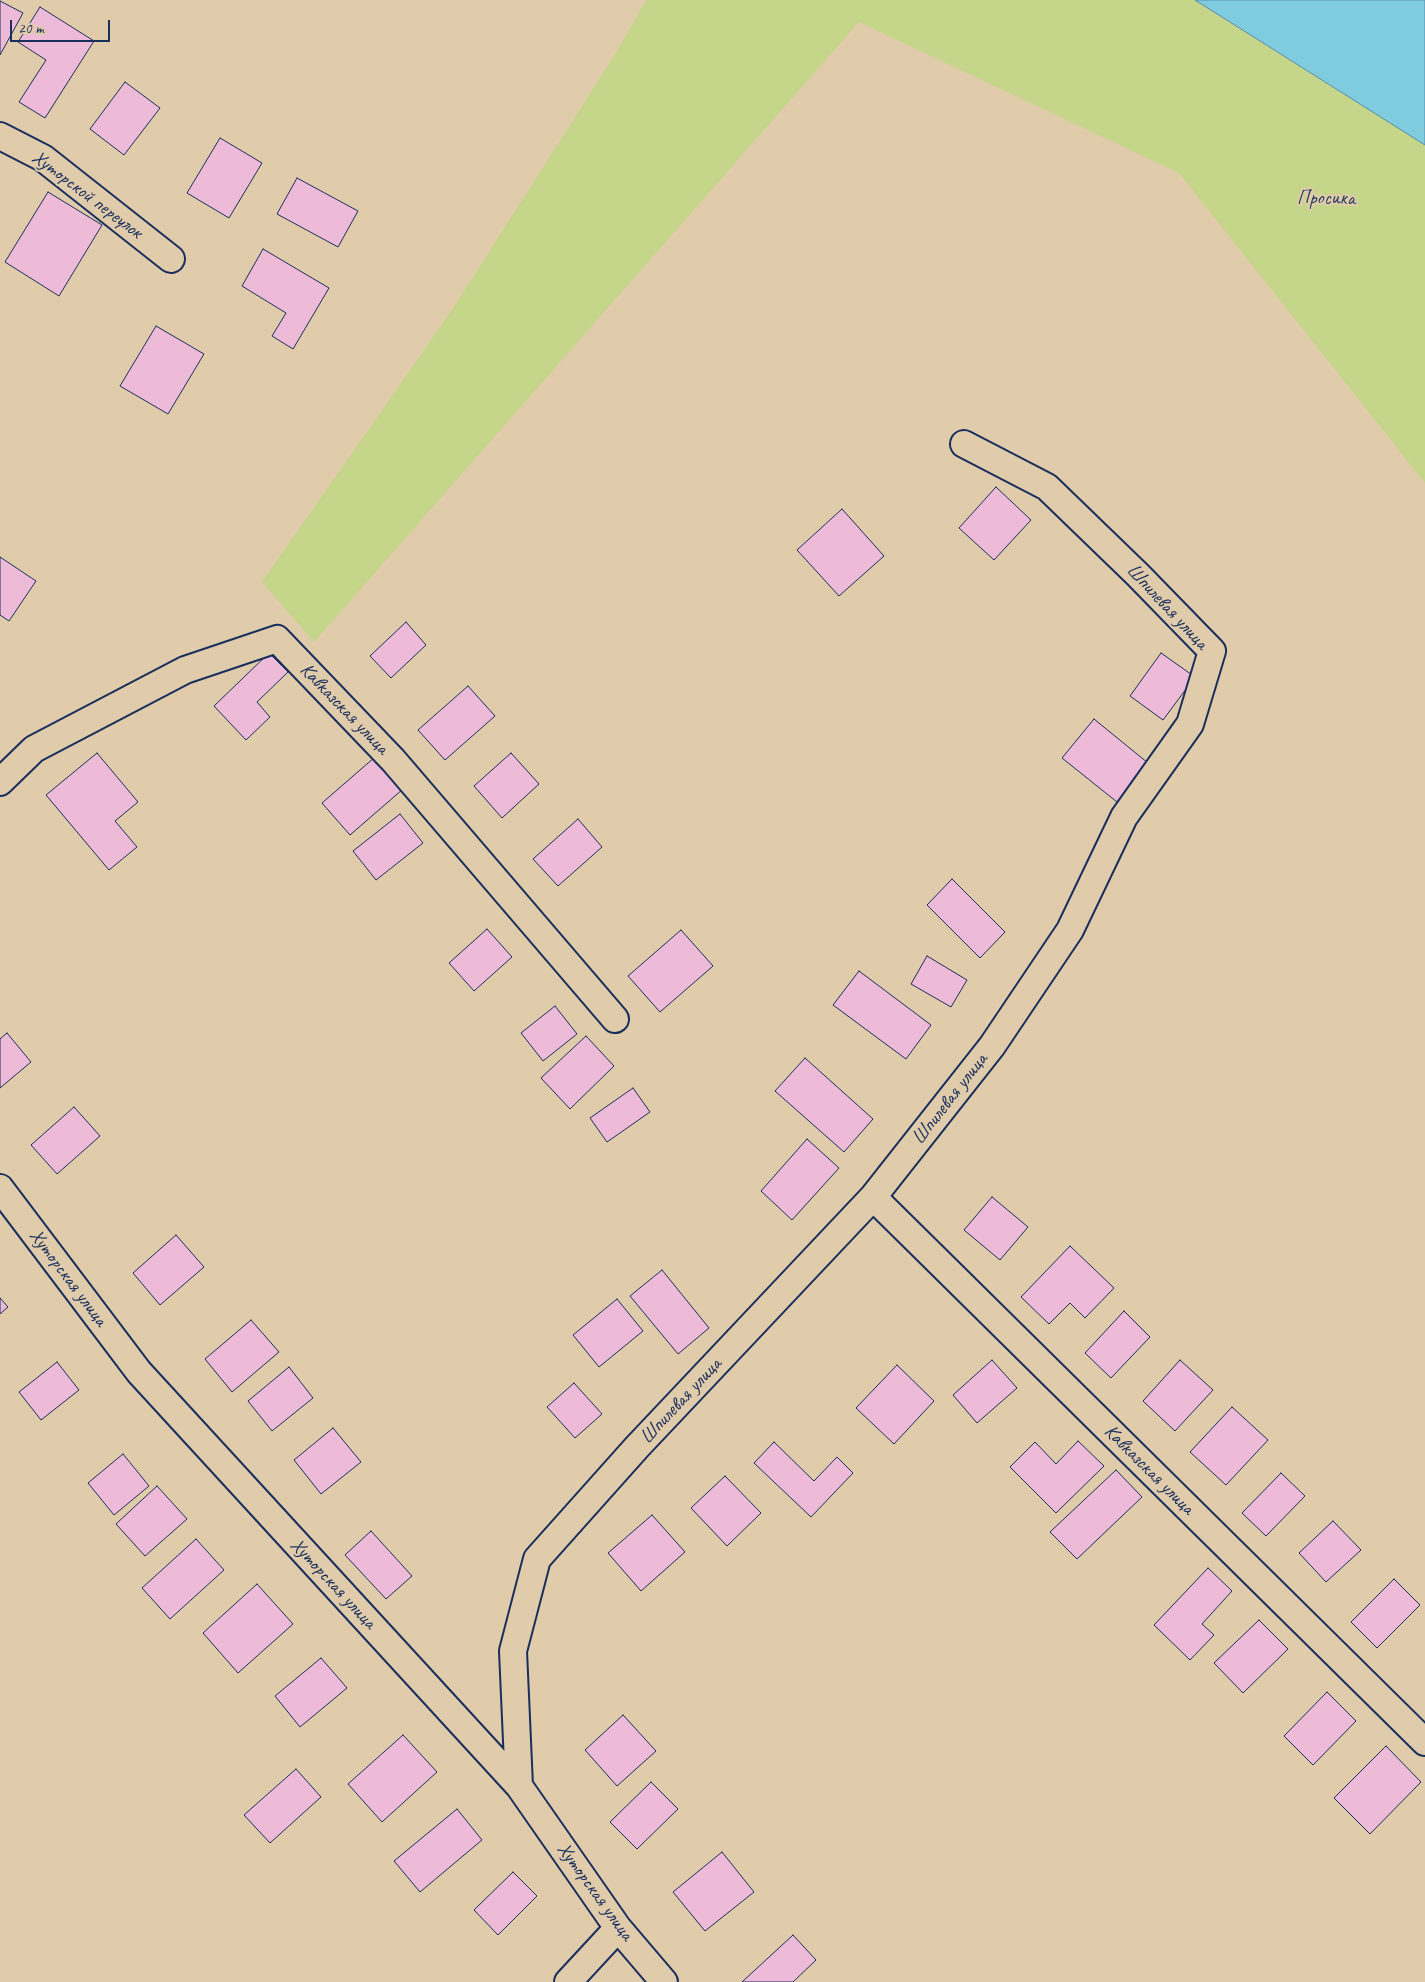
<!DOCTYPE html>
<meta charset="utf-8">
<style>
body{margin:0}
#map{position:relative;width:1425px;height:1982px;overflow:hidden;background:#e0ccaa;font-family:Caveat,sans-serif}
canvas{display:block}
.scale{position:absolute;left:10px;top:20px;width:100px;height:22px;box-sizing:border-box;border:2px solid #1b2f5e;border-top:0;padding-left:6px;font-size:15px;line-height:18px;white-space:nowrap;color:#1b2f5e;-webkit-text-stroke:4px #e0ccaa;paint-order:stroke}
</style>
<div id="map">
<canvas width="1425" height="1982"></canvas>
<div class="scale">20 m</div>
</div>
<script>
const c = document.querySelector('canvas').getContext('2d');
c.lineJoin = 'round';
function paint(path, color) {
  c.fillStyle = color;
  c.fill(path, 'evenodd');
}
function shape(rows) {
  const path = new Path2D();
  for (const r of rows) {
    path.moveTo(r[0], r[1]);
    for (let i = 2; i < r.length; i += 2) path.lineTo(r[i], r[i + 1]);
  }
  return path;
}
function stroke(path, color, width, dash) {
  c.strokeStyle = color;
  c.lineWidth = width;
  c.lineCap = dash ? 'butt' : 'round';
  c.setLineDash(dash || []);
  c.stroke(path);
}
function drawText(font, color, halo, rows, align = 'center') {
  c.font = font + ' Caveat,sans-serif';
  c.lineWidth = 4;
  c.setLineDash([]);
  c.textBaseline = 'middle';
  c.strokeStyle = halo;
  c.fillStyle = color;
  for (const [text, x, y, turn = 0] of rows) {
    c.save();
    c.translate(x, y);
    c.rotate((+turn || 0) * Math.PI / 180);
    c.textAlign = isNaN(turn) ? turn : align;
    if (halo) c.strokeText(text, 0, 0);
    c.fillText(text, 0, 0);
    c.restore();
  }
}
const green = shape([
 [646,0,1195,0,1425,145,1425,483,1179,173,859,22,314,642,262,582,452,310,616,53]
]);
const water = shape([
 [1196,0,1425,0,1425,145,1195,0,1196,0]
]);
const building = shape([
 [0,1,23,13,0,55,0,1],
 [40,7,94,41,45,118,19,102,46,60,18,42,40,7],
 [125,82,160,108,124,155,90,129,125,82],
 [220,138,262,163,229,218,187,193,220,138],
 [297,178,358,211,338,247,277,214,297,178],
 [48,192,102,225,59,296,5,262,48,192],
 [263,249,329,288,293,349,272,336,286,313,242,286,263,249],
 [156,326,204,354,168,414,120,386,156,326],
 [996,487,1031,520,994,560,959,528,996,487],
 [842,509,884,556,839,596,797,550,842,509],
 [0,557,36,581,9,621,0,615,0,557],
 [406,622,426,645,391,678,370,656,406,622],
 [269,653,288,672,257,702,270,717,246,740,214,706,269,653],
 [1161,653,1195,677,1163,720,1130,696,1161,653],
 [468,686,495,716,445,760,418,730,468,686],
 [1094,719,1148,763,1117,802,1062,758,1094,719],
 [97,753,138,802,115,821,137,847,109,870,46,795,97,753],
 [511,753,539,784,502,818,474,786,511,753],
 [375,757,403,789,350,835,322,803,375,757],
 [400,814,423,843,376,880,353,851,400,814],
 [578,819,602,847,558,886,533,859,578,819],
 [952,879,1005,932,980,958,927,905,952,879],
 [487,929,512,957,474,991,449,963,487,929],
 [681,930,713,966,660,1012,628,976,681,930],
 [927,956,967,980,951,1007,911,984,927,956],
 [859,971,931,1025,906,1059,833,1005,859,971],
 [555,1006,577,1034,543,1061,521,1033,555,1006],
 [7,1033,31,1062,0,1088,0,1039,7,1033],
 [586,1036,614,1066,570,1109,541,1078,586,1036],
 [805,1058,873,1119,844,1152,775,1091,805,1058],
 [633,1088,650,1112,607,1142,590,1118,633,1088],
 [74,1107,100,1136,57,1174,31,1145,74,1107],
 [807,1139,839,1168,792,1220,761,1191,807,1139],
 [992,1197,1028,1227,1000,1260,964,1230,992,1197],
 [176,1235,204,1267,160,1305,133,1273,176,1235],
 [1070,1246,1114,1288,1085,1318,1070,1303,1049,1324,1021,1297,1070,1246],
 [662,1270,709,1328,678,1354,630,1296,662,1270],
 [0,1298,8,1307,0,1314,0,1298],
 [617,1299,643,1331,599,1367,573,1335,617,1299],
 [1124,1311,1150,1337,1111,1378,1085,1353,1124,1311],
 [251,1320,279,1352,232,1392,205,1359,251,1320],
 [992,1360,1017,1388,977,1423,953,1395,992,1360],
 [1180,1360,1213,1390,1175,1431,1143,1401,1180,1360],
 [57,1362,79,1390,41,1420,19,1392,57,1362],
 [897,1365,934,1401,894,1444,856,1408,897,1365],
 [289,1367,313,1398,272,1431,248,1401,289,1367],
 [574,1383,602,1414,575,1438,547,1407,574,1383],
 [1232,1407,1268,1440,1226,1485,1190,1452,1232,1407],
 [333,1428,361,1462,321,1494,294,1460,333,1428],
 [1078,1441,1104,1466,1056,1513,1010,1467,1035,1442,1056,1464,1078,1441],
 [774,1442,814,1481,837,1457,853,1473,811,1517,754,1463,774,1442],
 [123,1454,149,1486,114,1515,88,1483,123,1454],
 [1116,1470,1142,1497,1077,1559,1050,1532,1116,1470],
 [1281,1473,1305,1496,1266,1536,1242,1513,1281,1473],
 [725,1476,761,1513,727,1546,691,1508,725,1476],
 [157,1486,187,1519,145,1556,116,1524,157,1486],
 [652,1515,685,1552,641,1591,608,1553,652,1515],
 [1333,1521,1361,1550,1326,1582,1299,1553,1333,1521],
 [371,1531,412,1576,386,1599,345,1555,371,1531],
 [196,1539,224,1570,170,1619,142,1588,196,1539],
 [1208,1568,1232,1591,1202,1624,1214,1635,1190,1660,1154,1625,1208,1568],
 [1394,1579,1420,1605,1377,1648,1351,1622,1394,1579],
 [257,1584,293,1624,238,1673,203,1633,257,1584],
 [1259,1620,1288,1649,1243,1693,1214,1663,1259,1620],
 [321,1658,347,1688,300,1727,275,1696,321,1658],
 [1327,1692,1356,1721,1313,1765,1284,1736,1327,1692],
 [623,1715,656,1751,617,1786,585,1750,623,1715],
 [403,1735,437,1772,382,1822,348,1784,403,1735],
 [1386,1746,1421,1782,1370,1834,1334,1798,1386,1746],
 [296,1769,321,1797,270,1843,244,1815,296,1769],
 [651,1782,678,1809,637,1849,610,1822,651,1782],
 [457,1809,482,1840,420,1892,394,1861,457,1809],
 [722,1852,754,1892,705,1931,673,1892,722,1852],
 [513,1872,537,1896,498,1935,474,1910,513,1872],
 [793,1935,816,1960,793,1982,742,1982,793,1935]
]);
const street = shape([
 [0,136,43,158,171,259],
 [0,782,34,749,185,670,277,639,393,760,615,1019],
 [0,1188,139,1372,519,1786,618,1928,664,1982],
 [873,1197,1425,1742],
 [519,1786,513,1651,537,1559,637,1447,873,1197,992,1046,1070,930,1124,817,1190,724,1212,651,1138,575,1047,487,964,444],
 [568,1982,618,1928]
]);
const streetNames = [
 ["Хуторской переулок",87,195,37],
 ["Шпилевая улица",1167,607,47],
 ["Кавказская улица",344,709,46],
 ["Шпилевая улица",950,1099,-52],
 ["Хуторская улица",68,1278,53],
 ["Шпилевая улица",681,1401,-47],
 ["Кавказская улица",1149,1470,45],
 ["Хуторская улица",333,1584,47],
 ["Хуторская улица",595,1892,54]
];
const parkNames = [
 ["Просика",1326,199]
];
paint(green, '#c5d58a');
paint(water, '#7fccdf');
stroke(water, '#578dab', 1);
paint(building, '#edbad7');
stroke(building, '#1b2f5e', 1);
stroke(street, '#1b2f5e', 30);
stroke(street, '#e0ccaa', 26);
drawText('20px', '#1b2f5e', '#e0ccaa', streetNames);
drawText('20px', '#2c4062', '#e0ccaa', parkNames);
</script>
